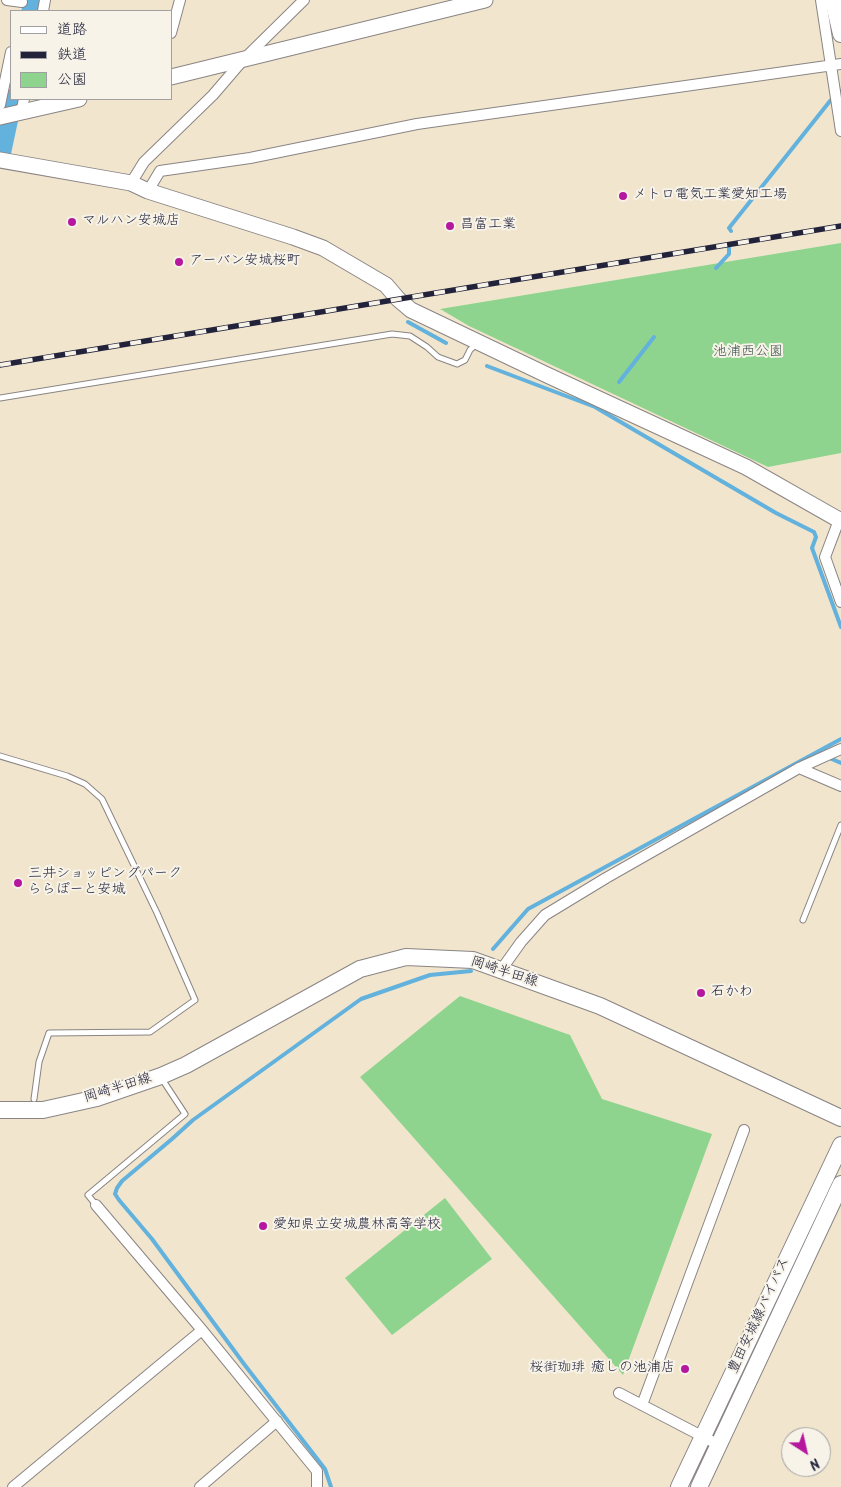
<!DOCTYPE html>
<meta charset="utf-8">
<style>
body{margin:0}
#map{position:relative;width:841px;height:1487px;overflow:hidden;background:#f1e6cd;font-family:Kalam,"Klee One",sans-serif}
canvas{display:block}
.legend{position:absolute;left:10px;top:10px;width:162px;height:90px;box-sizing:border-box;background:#f7f3e8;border:1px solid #a29fa3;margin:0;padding:6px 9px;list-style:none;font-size:15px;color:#22223b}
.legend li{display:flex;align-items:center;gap:10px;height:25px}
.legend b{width:25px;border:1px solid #a29fa3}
.north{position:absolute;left:781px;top:1427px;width:50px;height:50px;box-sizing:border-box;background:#f7f3e8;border:1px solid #a29fa3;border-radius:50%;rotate:145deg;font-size:14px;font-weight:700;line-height:20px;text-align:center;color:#22223b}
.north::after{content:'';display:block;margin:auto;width:18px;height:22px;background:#b5179e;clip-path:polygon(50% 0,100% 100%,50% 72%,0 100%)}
</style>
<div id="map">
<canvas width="841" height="1487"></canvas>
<ul class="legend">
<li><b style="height:6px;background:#fff"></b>道路</li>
<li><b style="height:6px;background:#22223b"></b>鉄道</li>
<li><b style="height:14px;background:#8ed48e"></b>公園</li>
</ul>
<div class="north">N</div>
</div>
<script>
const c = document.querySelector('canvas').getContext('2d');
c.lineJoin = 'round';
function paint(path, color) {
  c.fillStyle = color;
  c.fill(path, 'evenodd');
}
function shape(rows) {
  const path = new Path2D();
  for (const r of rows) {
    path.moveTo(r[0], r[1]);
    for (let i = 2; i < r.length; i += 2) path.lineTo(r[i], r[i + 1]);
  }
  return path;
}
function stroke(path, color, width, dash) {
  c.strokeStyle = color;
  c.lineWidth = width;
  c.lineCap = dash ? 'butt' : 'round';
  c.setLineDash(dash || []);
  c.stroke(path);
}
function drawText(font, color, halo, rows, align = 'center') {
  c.font = font + ' Kalam,"Klee One",sans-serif';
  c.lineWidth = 4;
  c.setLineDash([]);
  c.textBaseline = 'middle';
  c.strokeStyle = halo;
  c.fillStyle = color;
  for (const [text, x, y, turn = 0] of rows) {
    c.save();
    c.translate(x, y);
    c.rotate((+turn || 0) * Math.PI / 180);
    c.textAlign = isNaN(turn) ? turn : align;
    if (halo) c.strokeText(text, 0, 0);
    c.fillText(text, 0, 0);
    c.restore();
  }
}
const green = shape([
 [841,243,841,453,768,467,469,326,440,309],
 [460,996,570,1035,602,1099,712,1134,623,1375,360,1077],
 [445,1198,492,1259,392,1335,345,1278]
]);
const stream = shape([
 [731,231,729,228,830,101,841,91],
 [716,268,729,254,729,248],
 [408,322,446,343],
 [487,366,595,407,776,513,814,532,816,537,812,548,841,627],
 [619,382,654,337],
 [827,757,841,763],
 [493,949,528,909,841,739],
 [331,1487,325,1469,244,1364,152,1239,119,1200,115,1194,117,1188,122,1181,172,1139,193,1120,361,999,430,975,471,971]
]);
const river = shape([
 [32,11,34,0],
 [0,155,12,99]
]);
const lane = shape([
 [0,398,392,334,410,336,427,347,438,357,457,364,465,360,470,350,477,343],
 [0,756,67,776,85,784,102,799,157,913,195,1000,150,1032,49,1033,39,1062,34,1099],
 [803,920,841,825],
 [96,1205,88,1195,185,1114,162,1079]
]);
const street = shape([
 [7,0,22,2],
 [821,0,841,131],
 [43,11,45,0],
 [171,33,180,0],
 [0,105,11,52],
 [21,113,24,99],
 [131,183,144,162,213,95,243,60,304,0],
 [148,191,160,171,250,158,417,124,841,64],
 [839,520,825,557,841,602],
 [799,768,841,786],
 [501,970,521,942,545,915,606,878,799,768,841,749],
 [96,1205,202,1330,317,1471,317,1487],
 [619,1393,719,1445],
 [642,1405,744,1130],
 [13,1487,202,1330],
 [200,1487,277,1421]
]);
const secondary = shape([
 [171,77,485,0],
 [0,117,79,99],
 [0,160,131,183,148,191,293,237,323,248,386,285,398,299,411,310,547,375,746,467,841,521]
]);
const primary = shape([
 [833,0,841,34],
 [0,1110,43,1110,97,1098,161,1076,186,1065,360,969,406,957,473,960,600,1006,841,1118],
 [679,1487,841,1145],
 [699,1487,841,1184]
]);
const rail = shape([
 [0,365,841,226]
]);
const markers = [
 [623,196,5,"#b5179e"],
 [72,222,5,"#b5179e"],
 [450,226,5,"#b5179e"],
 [179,262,5,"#b5179e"],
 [18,883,5,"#b5179e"],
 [701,993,5,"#b5179e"],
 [263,1226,5,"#b5179e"],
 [685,1369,5,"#b5179e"]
];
const poiNames = [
 ["メトロ電気工業愛知工場",633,196],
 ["マルハン安城店",82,222],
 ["昌富工業",460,226],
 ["アーバン安城桜町",189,262],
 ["三井ショッピングパーク",28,875],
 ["ららぽーと安城",28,891],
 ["石かわ",711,993],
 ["愛知県立安城農林高等学校",273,1226],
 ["桜街珈琲 癒しの池浦店",675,1369,"right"]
];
const parkNames = [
 ["池浦西公園",748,353]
];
const streetNames = [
 ["岡崎半田線",504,973,18],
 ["岡崎半田線",118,1089,-17],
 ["豊田安城線バイパス",760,1316,-65]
];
paint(green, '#8ed48e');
stroke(stream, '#63b1dd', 4);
stroke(river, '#63b1dd', 21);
stroke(lane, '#8a8484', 7);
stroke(street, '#8a8484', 12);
stroke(secondary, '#8a8484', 17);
stroke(primary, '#8a8484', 18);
stroke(lane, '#fff', 5);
stroke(street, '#fff', 10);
stroke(secondary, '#fff', 15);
stroke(primary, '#fff', 16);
stroke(rail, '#22223b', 5.5);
stroke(rail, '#f7f3e8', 4, [11]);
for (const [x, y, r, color] of markers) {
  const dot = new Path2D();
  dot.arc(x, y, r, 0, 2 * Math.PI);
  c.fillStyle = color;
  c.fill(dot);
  stroke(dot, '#f7f3e8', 2);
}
drawText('14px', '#22223b', '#f7f3e8', poiNames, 'left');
drawText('14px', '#425754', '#f7f3e8', parkNames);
drawText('14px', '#22223b', '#f7f3e8', streetNames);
</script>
